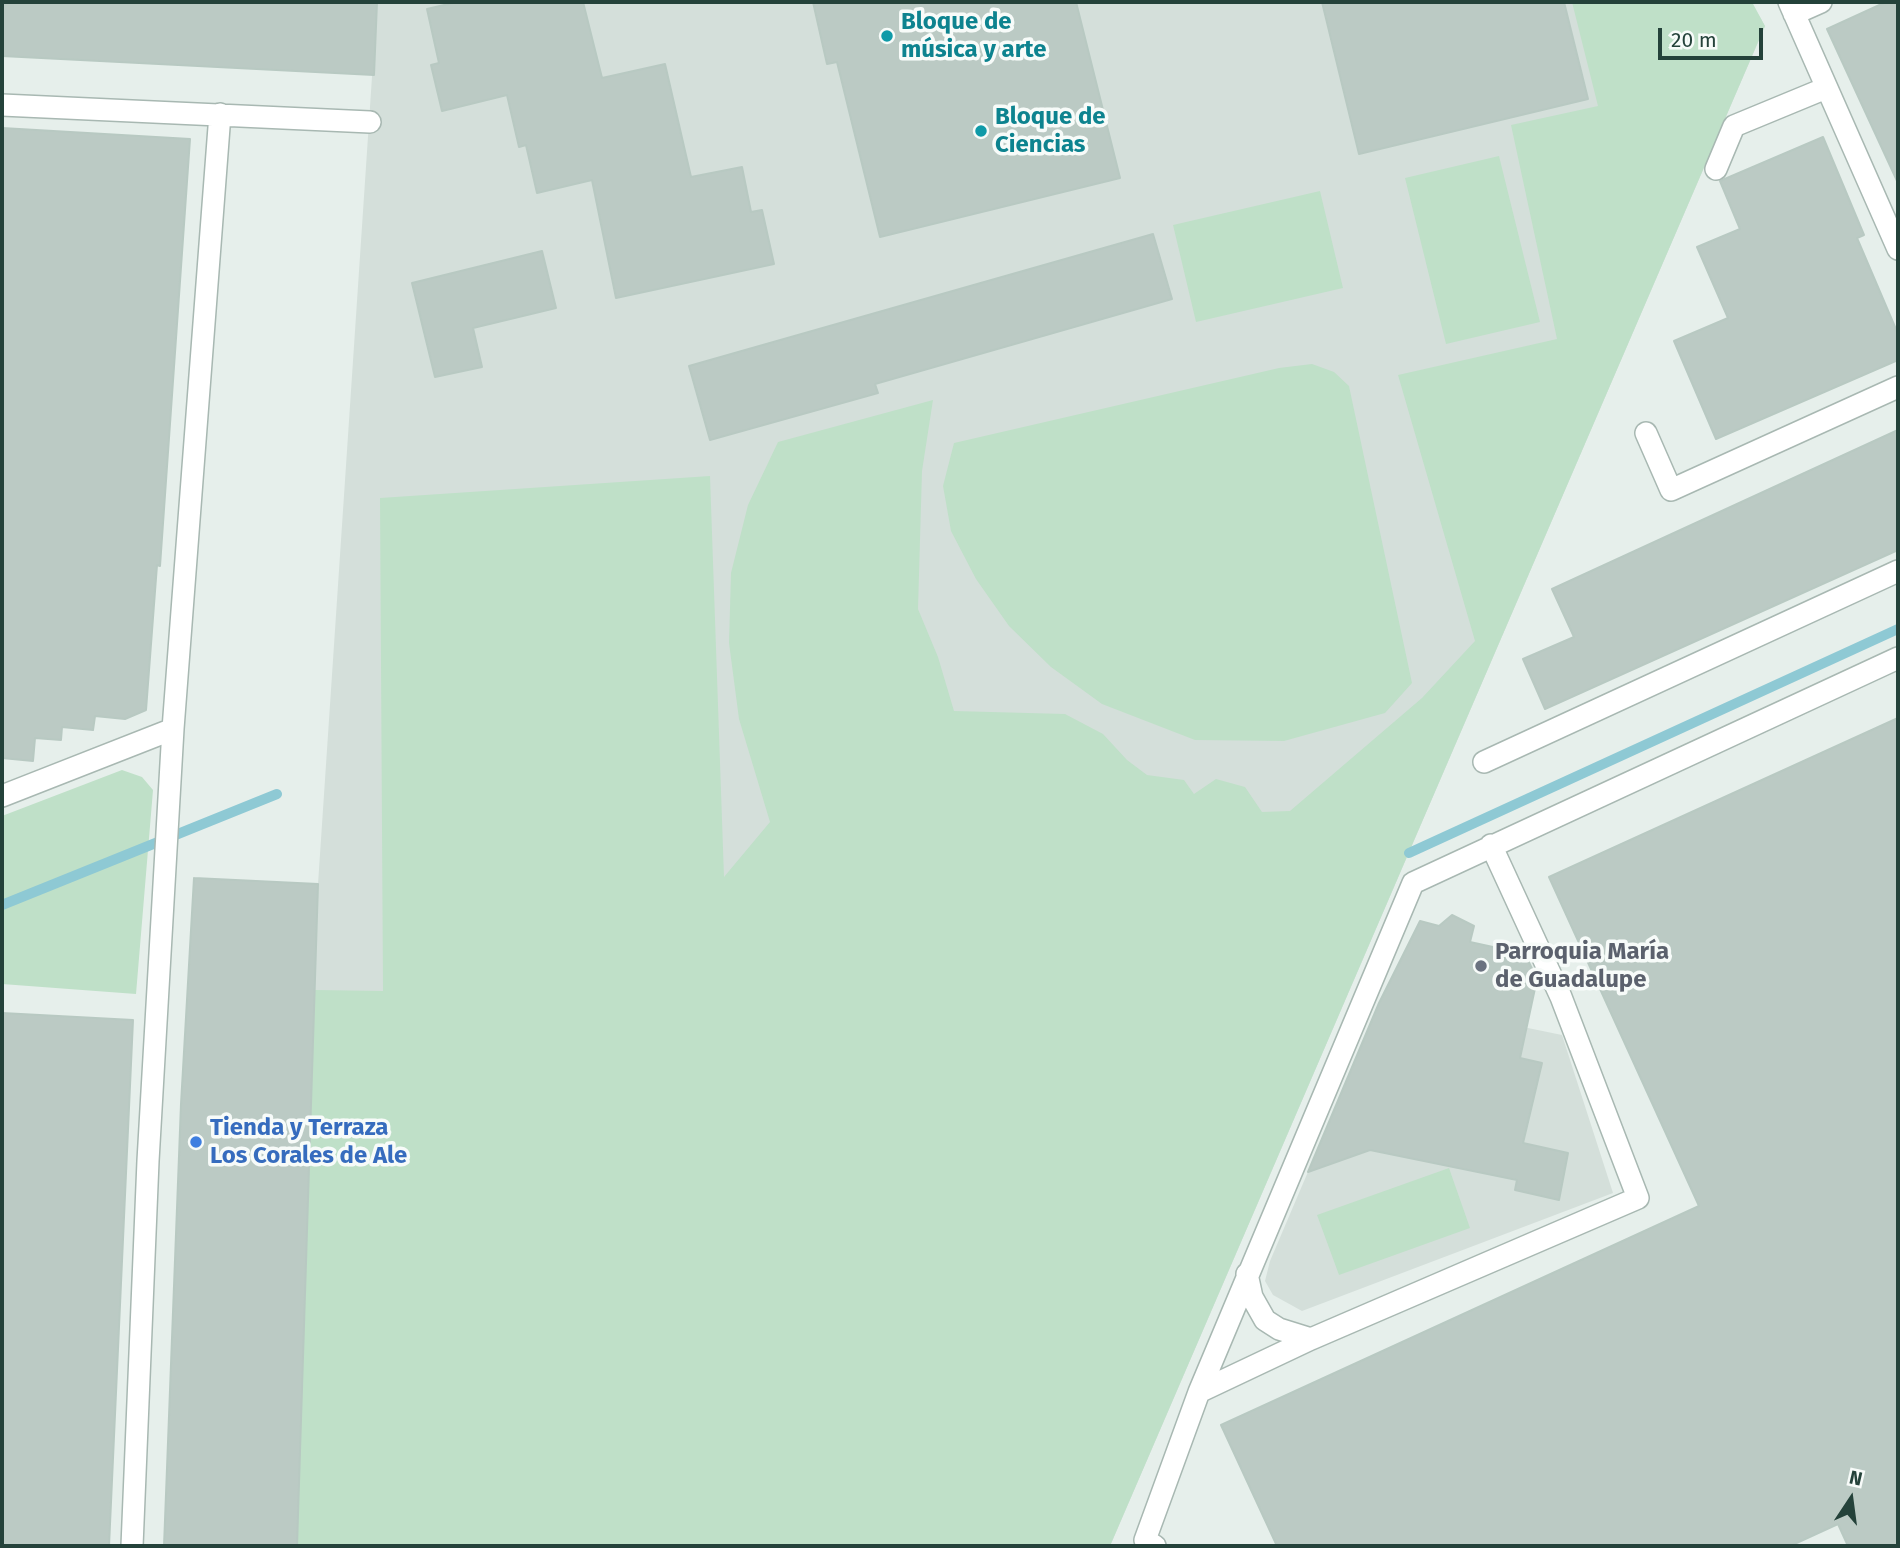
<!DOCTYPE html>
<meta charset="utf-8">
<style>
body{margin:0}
#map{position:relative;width:1900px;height:1548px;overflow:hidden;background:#e6efeb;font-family:"Fira Sans",sans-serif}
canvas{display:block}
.frame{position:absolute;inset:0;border:4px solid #24423a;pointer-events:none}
.north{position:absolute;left:1816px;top:1464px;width:70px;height:70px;-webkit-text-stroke:5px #f7fbf9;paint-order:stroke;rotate:13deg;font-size:19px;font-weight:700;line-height:28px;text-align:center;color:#24423a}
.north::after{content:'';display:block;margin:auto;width:24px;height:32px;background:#24423a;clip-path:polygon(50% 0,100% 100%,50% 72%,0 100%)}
.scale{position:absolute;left:1658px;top:28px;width:105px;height:32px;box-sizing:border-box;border:4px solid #24423a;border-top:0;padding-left:9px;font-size:21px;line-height:24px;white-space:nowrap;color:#24423a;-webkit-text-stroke:5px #f7fbf9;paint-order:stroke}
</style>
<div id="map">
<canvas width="1900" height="1548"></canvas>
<div class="frame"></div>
<div class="north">N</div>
<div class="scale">20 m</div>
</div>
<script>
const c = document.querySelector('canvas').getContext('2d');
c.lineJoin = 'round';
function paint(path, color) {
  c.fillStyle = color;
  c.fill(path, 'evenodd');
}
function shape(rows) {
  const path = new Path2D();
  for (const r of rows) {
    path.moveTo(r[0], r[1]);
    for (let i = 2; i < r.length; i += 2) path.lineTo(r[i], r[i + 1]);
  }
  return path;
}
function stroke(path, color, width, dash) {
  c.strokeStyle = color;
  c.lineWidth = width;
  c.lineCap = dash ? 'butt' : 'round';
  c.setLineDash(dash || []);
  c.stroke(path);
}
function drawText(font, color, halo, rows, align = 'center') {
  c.font = font + ' "Fira Sans",sans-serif';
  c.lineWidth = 7;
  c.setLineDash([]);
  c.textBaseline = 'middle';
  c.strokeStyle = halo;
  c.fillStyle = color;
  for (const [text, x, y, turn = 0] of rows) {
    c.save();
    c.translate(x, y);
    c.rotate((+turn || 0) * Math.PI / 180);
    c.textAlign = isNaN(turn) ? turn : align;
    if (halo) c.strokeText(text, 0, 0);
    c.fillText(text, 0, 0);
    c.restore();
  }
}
const built = shape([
 [377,2,1751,2,1765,26,1110,1546,297,1546,318,884],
 [1382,998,1562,1035,1613,1193,1302,1311,1273,1295,1265,1281,1270,1261]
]);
const green = shape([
 [1572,2,1752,2,1765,26,1110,1546,297,1546,315,990,383,991,380,498,710,476,724,877,770,822,739,719,729,643,731,573,748,505,778,442,933,400,922,471,918,609,938,657,954,711,1065,714,1103,734,1127,760,1147,775,1184,780,1194,794,1216,779,1245,787,1262,812,1290,811,1422,698,1475,641,1398,375,1557,339,1511,125,1598,106],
 [1499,156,1540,322,1446,344,1405,178],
 [1320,191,1343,288,1196,322,1173,225],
 [1312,364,1334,372,1349,386,1412,683,1385,713,1284,741,1195,740,1102,704,1051,667,1009,626,976,579,951,531,943,486,954,443,1279,368],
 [122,770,142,777,153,790,136,994,2,984,2,816],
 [1449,1168,1470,1228,1339,1275,1317,1215]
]);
const stream = shape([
 [1409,853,1898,629],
 [2,905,277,794]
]);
const building = shape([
 [2,2,377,2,374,75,2,56,2,2],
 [457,2,583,2,602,78,665,64,691,177,742,167,751,212,762,210,774,264,616,298,592,180,537,193,526,145,519,147,507,95,442,111,431,65,439,63,427,9,457,2],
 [813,2,1076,2,1120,178,880,237,837,62,827,64,813,2],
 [1322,2,1564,2,1588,99,1359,154,1322,2],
 [1886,2,1898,2,1898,183,1827,29,1886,2],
 [2,128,190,139,160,566,157,565,146,710,125,719,95,716,93,730,62,727,61,740,35,738,33,761,2,758,2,128],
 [1823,137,1864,235,1857,238,1898,334,1898,360,1716,439,1674,341,1728,318,1697,247,1740,229,1720,181,1823,137],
 [1153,234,1172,299,875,384,878,393,710,440,689,366,1153,234],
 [542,251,556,308,473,328,482,367,435,377,412,283,542,251],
 [1898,430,1898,550,1545,709,1523,659,1574,637,1552,589,1898,430],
 [1898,718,1898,1546,1848,1546,1838,1524,1790,1546,1277,1546,1221,1425,1699,1206,1549,877,1898,718],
 [194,878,318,884,297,1546,164,1546,181,1104,194,878],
 [1452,915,1474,926,1470,942,1525,954,1537,979,1520,1058,1542,1063,1523,1143,1568,1153,1559,1200,1515,1190,1517,1180,1370,1150,1308,1172,1379,1003,1420,921,1439,926,1452,915],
 [2,1013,133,1020,109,1546,2,1546,2,1013]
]);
const minor = shape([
 [1789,2,1898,249],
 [1794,14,1821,2],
 [2,105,370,122],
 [1716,169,1734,126,1826,88],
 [1646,433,1671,490,1898,387],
 [1484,762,1898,571],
 [2,796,173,729],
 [1247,1274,1252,1297,1265,1320,1279,1329,1311,1339],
 [1199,1392,1311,1339,1638,1198,1561,997,1491,845],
 [132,1546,148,1161,173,729,220,114],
 [1155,1546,1145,1540,1199,1392,1413,883,1898,658]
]);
const markers = [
 [887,36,7,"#0f9aa8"],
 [981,131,7,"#0f9aa8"],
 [1481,966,7,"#6b7280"],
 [196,1142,7,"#3f7fe0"]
];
const cultureNames = [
 ["Bloque de",901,22],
 ["música y arte",901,50],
 ["Bloque de",995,117],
 ["Ciencias",995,145]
];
const worshipNames = [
 ["Parroquia María",1495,952],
 ["de Guadalupe",1495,980]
];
const shopNames = [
 ["Tienda y Terraza",210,1128],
 ["Los Corales de Ale",210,1156]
];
paint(built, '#d4dfda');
paint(green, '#bfe0c8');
stroke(stream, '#8ec9d4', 10);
paint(building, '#bbcac4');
stroke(building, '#b8c9c2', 2);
stroke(minor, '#a8b8b2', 24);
stroke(minor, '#fff', 21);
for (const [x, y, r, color] of markers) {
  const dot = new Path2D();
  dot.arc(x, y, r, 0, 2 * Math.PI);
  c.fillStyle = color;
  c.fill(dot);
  stroke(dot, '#f7fbf9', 2.5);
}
drawText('bold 24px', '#0d838f', '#f7fbf9', cultureNames, 'left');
drawText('bold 24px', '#5b616d', '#f7fbf9', worshipNames, 'left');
drawText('bold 24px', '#366cbe', '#f7fbf9', shopNames, 'left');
</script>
